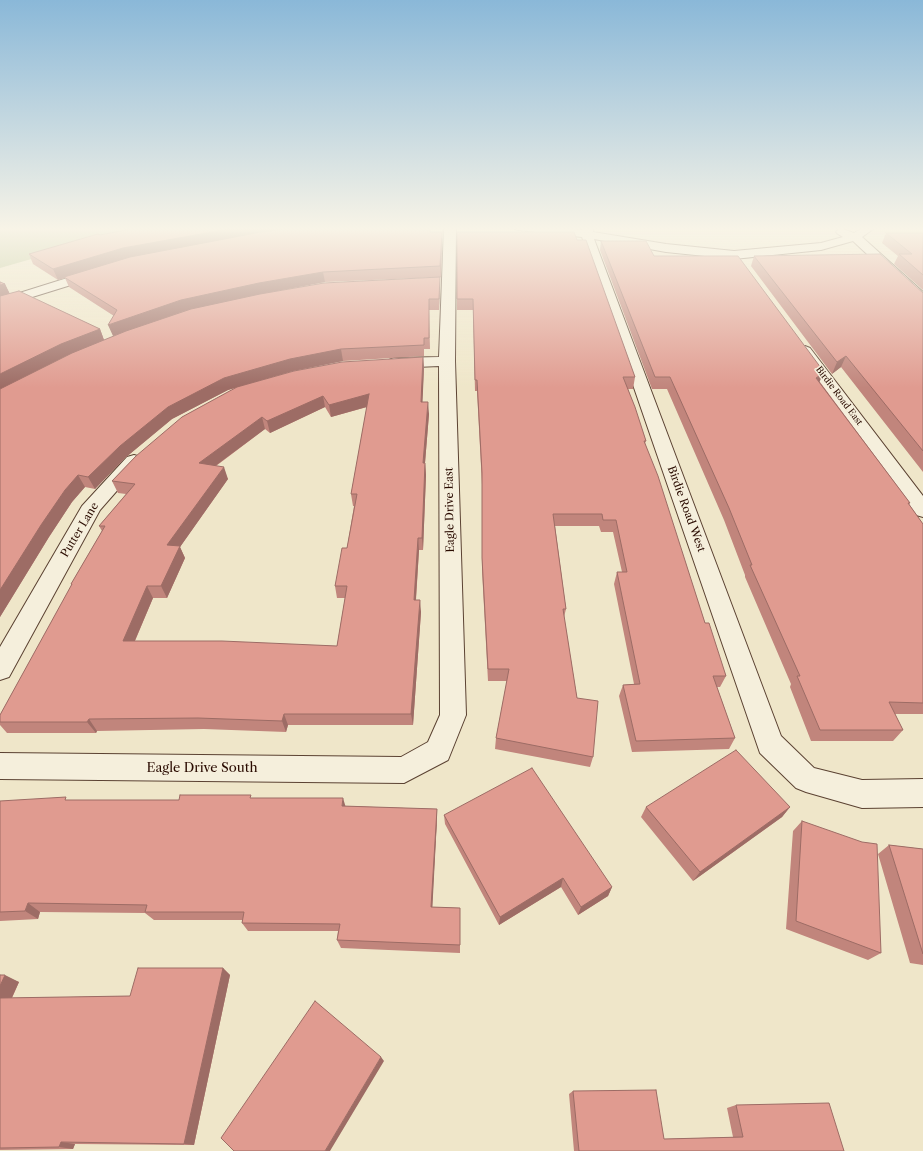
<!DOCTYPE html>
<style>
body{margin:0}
canvas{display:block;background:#efe6c9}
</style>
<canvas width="923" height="1151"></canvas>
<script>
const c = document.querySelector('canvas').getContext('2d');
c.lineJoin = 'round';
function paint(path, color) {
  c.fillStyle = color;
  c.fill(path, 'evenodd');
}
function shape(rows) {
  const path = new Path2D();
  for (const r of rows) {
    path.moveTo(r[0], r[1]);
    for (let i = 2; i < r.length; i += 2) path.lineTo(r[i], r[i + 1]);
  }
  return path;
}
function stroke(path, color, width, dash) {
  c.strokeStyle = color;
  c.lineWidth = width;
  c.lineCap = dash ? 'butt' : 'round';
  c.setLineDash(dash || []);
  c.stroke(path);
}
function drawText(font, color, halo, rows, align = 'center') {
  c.font = font + ' "Libre Caslon Text",serif';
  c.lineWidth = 3;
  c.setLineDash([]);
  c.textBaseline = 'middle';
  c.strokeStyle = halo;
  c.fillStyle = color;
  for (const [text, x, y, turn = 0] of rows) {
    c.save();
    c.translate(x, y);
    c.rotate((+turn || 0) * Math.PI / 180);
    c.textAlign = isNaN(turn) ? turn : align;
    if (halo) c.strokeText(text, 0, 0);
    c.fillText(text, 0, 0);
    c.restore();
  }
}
const green = shape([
 [0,227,160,227,115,235,0,268]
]);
const street = shape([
 [444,227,456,227,455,361,466,715,448,760,404,783,0,779,0,753,401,757,428,742,440,715,439,366,394,368,389,366,386,363,389,360,394,358,439,357,444,227],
 [512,227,557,227,582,230,583,227,593,227,593,232,666,244,734,251,821,243,843,237,838,234,836,232,838,230,842,229,854,233,864,227,876,227,862,237,923,292,923,303,918,302,853,241,821,250,734,259,666,252,594,239,781,736,814,768,862,780,923,779,923,807,862,808,806,792,796,788,760,753,582,237,518,230,512,227],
 [96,269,102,273,100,276,0,307,0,299,96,269],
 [805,346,810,348,923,496,923,517,916,515,797,351,800,348,805,346],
 [134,455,141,457,143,461,100,510,9,677,0,680,0,647,82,506,127,457,134,455]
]);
const wall = shape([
 [430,227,430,232,442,242,441,277,325,282,271,292,440,277,439,310,429,310,430,349,424,349,424,356,343,361,293,371,228,390,172,419,125,458,95,489,85,487,72,502,49,537,0,617,0,282,5,284,9,293,100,329,104,340,120,334,113,336,114,316,69,287,65,278,58,280,33,264,29,254,100,235],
 [71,354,13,383,66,356],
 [457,232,577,240,635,377,633,389,628,389,646,441,645,443,705,623,726,676,720,687,717,687,735,738,729,749,632,752,619,696,623,685,634,684,614,584,617,572,622,572,613,532,601,532,599,526,555,526,566,609,564,617,577,698,593,757,590,767,495,749,496,738,507,681,488,681,482,570,482,485,477,391,475,391,473,310,457,310],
 [886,233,923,233,923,290,894,264,898,256,882,243],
 [601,241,654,256,820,382,910,503,909,504,923,524,923,714,895,714,903,730,893,741,811,741,790,687,791,684,745,577,745,575,724,520,667,389,652,389,600,250],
 [754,256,923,293,923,472,841,367,832,374,751,266],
 [423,357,424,368,422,402,429,414,425,463,426,475,423,550,419,550,416,600,421,612,413,725,288,725,286,732,204,729,97,731,96,733,7,733,0,725,0,715,72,585,71,584,102,531,99,526,126,494,118,493,112,481,136,456],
 [325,407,331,417,367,407,351,494,353,506,354,506,347,548,335,586,337,598,345,598,337,646,135,641,153,598,167,598,185,558,180,547,228,479,216,466,265,429,270,433],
 [253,798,345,806,437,809,437,819,432,907,460,908,460,953,341,948,337,940,338,931,248,931,242,923,242,920,154,920,145,913,40,912,38,919,0,921,0,801,179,800],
 [646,807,790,807,782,817,693,881,641,817],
 [444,815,612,887,608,896,578,915,561,887,499,925,445,824],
 [802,821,881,953,868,960,786,929,793,831],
 [889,845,923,849,923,965,910,963,878,854],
 [223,968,230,975,194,1145,75,1144,73,1149,0,1150,0,975,19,982,12,998,130,996],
 [573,1091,664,1139,733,1137,727,1108,736,1105,844,1151,574,1151,569,1094]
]);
const shadedWall = shape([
 [240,227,316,227,127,259,58,280,53,269,123,248],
 [442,232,442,242,441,277,440,266],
 [323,272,325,282,262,294,184,311,113,336,108,325,181,300,259,283],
 [440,277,440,288,439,310,439,299],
 [5,284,10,294,0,298,0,285],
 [100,329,104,340,66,356,0,389,0,374,61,344],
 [341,349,343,361,293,371,228,390,172,419,125,458,95,489,88,477,120,446,168,407,224,378,290,359],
 [846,356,841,367,832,374,837,362],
 [423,357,424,368,422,414,421,402],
 [824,372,819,383,816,378],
 [369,394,370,406,331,417,329,405],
 [323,396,325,407,270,433,267,421],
 [428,402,429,414,424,475,423,463],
 [262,417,265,429,203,475,199,463],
 [425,463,426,475,423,550,422,538],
 [224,467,228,479,180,547,185,558,167,598,161,586,167,545],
 [78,475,85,487,72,502,49,537,0,617,0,590,41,525,65,490],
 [418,538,419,550,415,612,414,600],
 [147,586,153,598,130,652,123,641],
 [420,600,421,612,413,725,411,714],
 [284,714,288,725,286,732,282,721],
 [89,719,97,731,96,733,87,722],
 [343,798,346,808,342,806],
 [790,807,782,817,693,881,700,872],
 [437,809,437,819,432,915,431,907],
 [563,878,561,887,499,925,500,917],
 [612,887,608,896,578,915,581,907],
 [28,903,40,912,38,919,25,911],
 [223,968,230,975,194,1145,184,1144],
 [5,975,19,982,9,1004,0,1001,0,986],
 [381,1057,384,1061,330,1151,325,1151],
 [61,1142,75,1144,73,1149,59,1147]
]);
const building = shape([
 [140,227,240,227,123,248,53,269,29,254,98,234,100,235,140,227],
 [300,227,430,227,430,232,442,232,440,266,323,272,259,283,181,300,108,325,117,310,64,277,130,257,261,232,300,227],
 [457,232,574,232,577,240,586,240,635,377,623,377,635,407,646,441,644,441,658,476,705,623,709,623,726,676,713,676,735,738,636,741,623,685,640,684,617,572,627,572,616,520,603,520,602,514,553,514,566,609,563,609,577,698,598,701,593,757,496,738,509,669,488,669,482,558,482,473,477,380,475,380,473,299,457,299,457,232],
 [886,233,923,233,923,275,899,254,912,254,886,233],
 [601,241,646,241,654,256,738,256,824,372,816,378,910,503,908,503,923,524,923,703,889,702,903,730,820,730,797,676,800,676,750,565,752,565,729,508,670,377,655,377,601,241],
 [880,254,923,293,923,451,846,356,837,362,754,256,880,254],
 [440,277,439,299,429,299,429,338,424,338,424,345,341,349,290,359,224,378,168,407,120,446,88,477,78,475,65,490,41,525,0,590,0,389,72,353,126,331,191,309,260,294,324,283,440,277],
 [0,282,5,284,0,285,0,282],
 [19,291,100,329,61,344,0,374,0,296,19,291],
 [423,357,421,402,428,402,423,463,425,463,422,538,418,538,414,600,420,600,411,714,284,714,282,721,198,718,89,719,87,722,0,722,0,715,72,584,71,584,105,526,99,526,135,484,112,481,136,456,182,417,237,387,294,371,342,362,423,357],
 [369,394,351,494,357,494,347,548,342,548,335,586,347,586,337,646,222,641,123,641,147,586,161,586,180,546,167,545,224,467,199,463,262,417,267,421,323,396,329,405,369,394],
 [736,750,790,807,700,872,646,807,736,750],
 [532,768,612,887,581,907,563,878,500,917,444,815,532,768],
 [180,795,251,795,250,798,343,798,342,806,437,809,431,907,460,908,460,945,337,940,340,924,242,923,244,912,145,912,147,905,28,903,25,911,0,912,0,801,66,797,65,800,179,800,180,795],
 [802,821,862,842,877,844,881,953,796,921,802,821],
 [889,845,923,849,923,954,889,845],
 [138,968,223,968,184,1144,61,1142,59,1147,0,1148,0,998,130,996,138,968],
 [0,975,5,975,0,986,0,975],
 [315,1001,381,1057,325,1151,234,1151,221,1138,315,1001],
 [656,1090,664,1139,743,1137,736,1105,829,1103,844,1151,579,1151,573,1091,656,1090]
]);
const farStreetnames = [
 ["Birdie Road East",839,396,53]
];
const streetNames = [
 ["Birdie Road West",686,509,70],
 ["Eagle Drive East",450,510,-91],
 ["Putter Lane",80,530,-59]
];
const nearStreetnames = [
 ["Eagle Drive South",202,768]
];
paint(green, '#b9c596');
stroke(street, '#5b4232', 2);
paint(street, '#f5efdc');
paint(wall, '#c1857c');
paint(shadedWall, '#9d6c65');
paint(building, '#e09b90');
stroke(building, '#9d6c65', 1);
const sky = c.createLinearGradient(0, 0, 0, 388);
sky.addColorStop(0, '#8ab8d8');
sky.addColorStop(0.59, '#f8f4e7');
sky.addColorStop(1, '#f8f4e700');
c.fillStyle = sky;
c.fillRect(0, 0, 923, 388);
drawText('9px', '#2a0b00', '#f5efdc', farStreetnames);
drawText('11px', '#2a0b00', '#f5efdc', streetNames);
drawText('13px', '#2a0b00', '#f5efdc', nearStreetnames);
</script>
